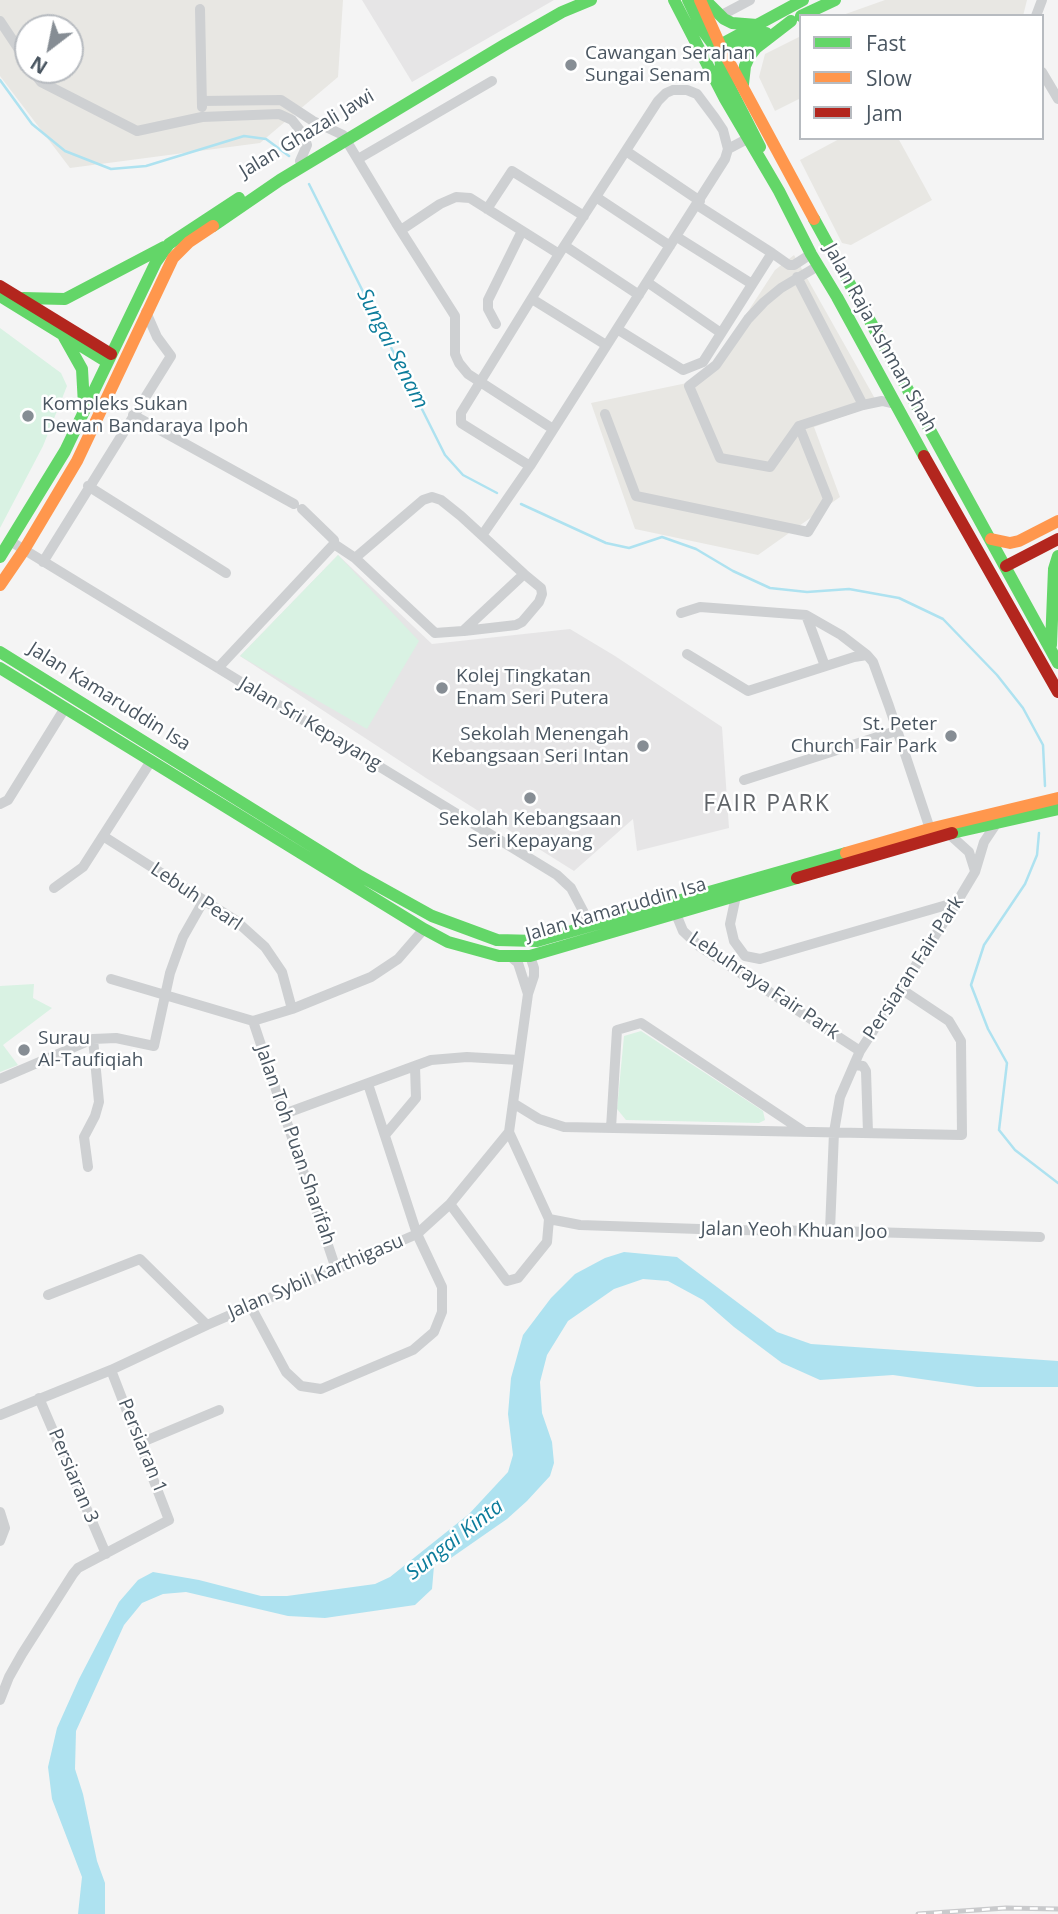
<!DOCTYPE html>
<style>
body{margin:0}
#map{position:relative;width:1058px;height:1914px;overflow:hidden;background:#f4f4f4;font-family:"Open Sans",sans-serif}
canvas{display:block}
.legend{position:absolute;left:799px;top:14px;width:245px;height:126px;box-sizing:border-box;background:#fff;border:2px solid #b7bbc0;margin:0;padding:9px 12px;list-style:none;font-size:21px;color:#4a5661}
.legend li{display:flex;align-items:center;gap:14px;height:35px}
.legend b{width:35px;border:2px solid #b7bbc0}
.north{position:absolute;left:14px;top:14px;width:70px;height:70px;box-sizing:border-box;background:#fff;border:2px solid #b7bbc0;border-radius:50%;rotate:212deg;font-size:19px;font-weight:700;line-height:28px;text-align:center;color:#4a5661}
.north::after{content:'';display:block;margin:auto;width:24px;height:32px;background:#868d94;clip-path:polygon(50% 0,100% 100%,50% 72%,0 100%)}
</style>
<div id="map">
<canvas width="1058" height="1914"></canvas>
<ul class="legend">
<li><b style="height:9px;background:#63d668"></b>Fast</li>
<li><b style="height:9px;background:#ff974d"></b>Slow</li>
<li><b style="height:9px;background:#b3261e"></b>Jam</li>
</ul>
<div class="north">N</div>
</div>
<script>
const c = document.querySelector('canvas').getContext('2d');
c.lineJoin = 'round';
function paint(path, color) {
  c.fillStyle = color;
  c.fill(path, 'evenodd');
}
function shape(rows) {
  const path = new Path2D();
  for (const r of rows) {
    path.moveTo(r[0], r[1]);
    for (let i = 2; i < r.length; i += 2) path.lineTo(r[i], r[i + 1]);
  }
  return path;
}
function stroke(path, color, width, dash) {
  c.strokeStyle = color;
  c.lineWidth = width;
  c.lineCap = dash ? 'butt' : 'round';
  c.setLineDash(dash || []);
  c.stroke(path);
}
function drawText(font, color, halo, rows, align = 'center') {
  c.font = font + ' "Open Sans",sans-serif';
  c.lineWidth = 5;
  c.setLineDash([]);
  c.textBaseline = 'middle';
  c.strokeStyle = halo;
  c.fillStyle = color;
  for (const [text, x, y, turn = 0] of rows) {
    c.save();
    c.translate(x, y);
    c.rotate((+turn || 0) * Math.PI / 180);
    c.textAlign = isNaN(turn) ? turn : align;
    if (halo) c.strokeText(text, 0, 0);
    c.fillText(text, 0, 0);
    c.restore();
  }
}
const commercial = shape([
 [0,0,343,0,338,77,260,143,70,168,0,76],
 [28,28,70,28,70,70,28,70],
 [885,0,1027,0,1023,16,840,16],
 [801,36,801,98,775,111,759,77,765,54],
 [841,138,898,138,932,200,851,245,842,243,800,160],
 [794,255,878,404,814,427,840,497,758,555,635,529,591,403,687,383,715,362,775,270]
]);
const education = shape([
 [362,0,554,0,412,82],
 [338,555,432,644,570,629,615,656,722,727,729,828,637,851,633,819,574,871,426,778,240,656]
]);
const green = shape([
 [0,328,61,373,67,386,43,446,0,528],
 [338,555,419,641,367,729,240,656],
 [34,984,33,998,52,1008,3,1045,18,1065,0,1072,0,986],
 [641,1031,763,1111,765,1120,759,1123,626,1120,617,1109,624,1036]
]);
const water = shape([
 [624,1252,677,1257,777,1332,811,1344,1058,1361,1058,1387,977,1387,893,1375,820,1380,782,1363,734,1327,703,1300,668,1281,643,1279,614,1289,568,1321,547,1355,540,1382,542,1413,552,1442,554,1463,550,1476,527,1501,507,1519,451,1558,440,1559,434,1566,432,1589,415,1605,325,1618,288,1616,186,1592,163,1594,142,1603,124,1625,76,1731,75,1769,83,1794,97,1861,105,1883,105,1914,78,1914,82,1877,52,1799,48,1767,57,1728,79,1679,119,1602,138,1580,153,1572,199,1580,261,1596,287,1596,375,1584,390,1577,469,1514,508,1472,513,1455,508,1414,511,1378,523,1335,551,1298,575,1274,605,1258]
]);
const stream = shape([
 [0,80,32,124,65,151,111,169,146,166,244,136,266,139,289,156],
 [309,184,445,455,463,475,497,493],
 [521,504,606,543,629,548,662,537,696,549,733,571,770,588,807,592,849,589,899,598,943,619,997,675,1023,708,1043,745,1045,786],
 [1039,833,1037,855,1025,884,984,945,971,985,988,1029,1007,1063,999,1130,1015,1150,1058,1183]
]);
const street = shape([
 [200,9,202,107],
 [720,16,750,0],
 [1036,16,1042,0],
 [0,21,28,63],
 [32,70,41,82,137,131,202,117,279,114,292,120,303,134,307,145,300,161],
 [1042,72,1058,99],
 [673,90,687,90,697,94,715,118,723,130,728,149,725,159,530,466,461,423,461,413,559,254,658,101,666,93,673,90],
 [202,101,281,100,313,121,343,135,396,223,455,316,455,354,459,363,468,374,553,429],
 [728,149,747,139],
 [626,151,700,201],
 [358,159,492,81],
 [596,197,670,246],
 [487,209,512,171,584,216],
 [401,230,440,204,456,197,470,198,559,254],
 [677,237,752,284],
 [565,246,639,295],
 [772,253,789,265,794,265,811,254],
 [818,266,781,288,764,302,748,319,716,365,689,386,720,458,770,467,799,426,863,405,882,401,895,404],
 [797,277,863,405],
 [647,282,721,333],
 [532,299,606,345],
 [496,324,488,309,488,300,522,231],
 [617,329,683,370,703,362,772,253,697,205],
 [605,414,636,496,808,532,828,499,799,426],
 [133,415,294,504],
 [88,486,226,573],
 [483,534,530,466],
 [10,541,557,875,571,888,591,926],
 [334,544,355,558,435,633,463,631,524,574,461,516,441,500,432,497,423,500,355,558],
 [43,562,171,356,157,337,146,312],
 [681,613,700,607,806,615,841,635,867,655],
 [806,615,825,666],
 [464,631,516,625,522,622,539,602,542,594,541,588,524,574],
 [687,654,748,691,854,657,867,655,873,662,889,706,932,835],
 [218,668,334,544,334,540,302,509],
 [744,780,896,731],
 [0,804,8,800,65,708],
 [949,834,969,852,975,871],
 [103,836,235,920,265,947,282,972,292,1009],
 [54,888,83,867,151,761],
 [736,896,730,924,734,941,745,956,760,959,957,902],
 [676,914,683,931,699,946,860,1051],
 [511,957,518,963,528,994],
 [111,979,253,1021,292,1009,371,977,398,959,424,929],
 [253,1021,336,1269],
 [854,1065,863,1066,866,1071,868,1133],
 [0,1079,93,1039,116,1038,154,1046,170,973,183,937,204,900],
 [513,1103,539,1119,564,1127,962,1135,961,1041,949,1021,901,989],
 [284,1114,431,1060,467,1057,519,1060],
 [611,1128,617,1030,641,1023,803,1131],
 [385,1135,416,1098,415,1066],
 [88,1167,84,1137,95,1116,99,1102,93,1039],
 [450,1204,507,1281,518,1278,547,1242,549,1219,509,1132],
 [549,1219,580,1225,729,1230,836,1231,1040,1237],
 [830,1230,834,1132,840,1097,860,1051,957,902,975,872,984,842,998,821],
 [48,1295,140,1259,207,1325],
 [250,1305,286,1372,301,1386,321,1389,413,1350,434,1332,442,1312,442,1287,417,1234,368,1084],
 [39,1398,106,1554],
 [0,1415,111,1370,207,1325,417,1234,450,1204,509,1132,528,994,534,976,534,968,530,956],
 [140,1443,219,1410],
 [0,1512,5,1528,0,1541],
 [0,1700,9,1677,22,1654,73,1574,78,1568,169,1520,111,1370]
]);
const fast = shape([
 [674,0,725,99,779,191,811,254,837,297,924,456],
 [688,0,703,31,718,51],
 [705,0,724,19,732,23,757,25],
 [801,16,835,0],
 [720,45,803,0],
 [720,46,721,70,760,147],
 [725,54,766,33],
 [743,84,745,66,749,57,756,48,791,21],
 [814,219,1058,663],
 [213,226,280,180,506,44,562,12,591,0],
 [0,296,107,362],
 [23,298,65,299,164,247],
 [64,337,82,369,84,405],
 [0,557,65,451,156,262,169,244,239,198],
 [1051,645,1054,569,1058,556],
 [0,652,360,876,432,916,497,940,537,941,846,853],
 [0,668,424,929,448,942,499,956,530,956,797,878],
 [952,833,1058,809]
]);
const slow = shape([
 [700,0,720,45,814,219],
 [991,539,1010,543,1019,541,1058,521],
 [0,585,24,550,77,461,173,258,189,242,213,226],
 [846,853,929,829,1058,798]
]);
const jam = shape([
 [0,286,111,354],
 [924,456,1058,692],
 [1006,566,1058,539],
 [797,878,952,833]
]);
const rail = shape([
 [918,1914,1006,1908,1058,1909]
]);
const markers = [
 [571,65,7,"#868d94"],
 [28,416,7,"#868d94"],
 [442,688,7,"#868d94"],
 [951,736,7,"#868d94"],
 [643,746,7,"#868d94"],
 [530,798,7,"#868d94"],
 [24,1050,7,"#868d94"]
];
const poiNames = [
 ["Cawangan Serahan",585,54],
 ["Sungai Senam",585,76],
 ["Kompleks Sukan",42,405],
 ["Dewan Bandaraya Ipoh",42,427],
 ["Kolej Tingkatan",456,677],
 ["Enam Seri Putera",456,699],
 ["St. Peter",937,725,"right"],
 ["Church Fair Park",937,747,"right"],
 ["Sekolah Menengah",629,735,"right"],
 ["Kebangsaan Seri Intan",629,757,"right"],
 ["Sekolah Kebangsaan",530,820,"center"],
 ["Seri Kepayang",530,842,"center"],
 ["Surau",38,1039],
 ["Al-Taufiqiah",38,1061]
];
const streetNames = [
 ["Jalan Ghazali Jawi",307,134,-31],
 ["Jalan Raja Ashman Shah",880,338,61],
 ["Jalan Kamaruddin Isa",109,697,32],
 ["Jalan Sri Kepayang",310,724,31],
 ["Lebuh Pearl",196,897,34],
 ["Jalan Kamaruddin Isa",616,910,-16],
 ["Persiaran Fair Park",914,968,-57],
 ["Lebuhraya Fair Park",764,986,34],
 ["Jalan Toh Puan Sharifah",295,1145,71],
 ["Jalan Yeoh Khuan Joo",794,1231,1],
 ["Jalan Sybil Karthigasu",316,1277,-23],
 ["Persiaran 1",142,1446,68],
 ["Persiaran 3",73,1476,67]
];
const waterNames = [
 ["Sungai Senam",392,349,63],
 ["Sungai Kinta",455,1540,-38]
];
const quarterNames = [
 ["FAIR PARK",767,804]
];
paint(commercial, '#e8e7e3');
paint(education, '#e6e5e6');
paint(green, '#d9f2e3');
paint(water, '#aee2f0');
stroke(stream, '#aee2f0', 2.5);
stroke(street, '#ced0d2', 10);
stroke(fast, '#63d668', 12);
stroke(slow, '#ff974d', 12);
stroke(jam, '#b3261e', 12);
stroke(rail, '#c9cacc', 5);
stroke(rail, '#fff', 2.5, [8]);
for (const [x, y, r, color] of markers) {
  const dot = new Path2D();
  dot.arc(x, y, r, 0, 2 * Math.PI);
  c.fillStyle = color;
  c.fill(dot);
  stroke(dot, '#fff', 2.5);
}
drawText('19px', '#4a5661', '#fff', poiNames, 'left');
drawText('19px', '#4a5661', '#fff', streetNames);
drawText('italic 21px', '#0c7c9b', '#fff', waterNames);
c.letterSpacing = '2px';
drawText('23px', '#5f6368', '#fff', quarterNames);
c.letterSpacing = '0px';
</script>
